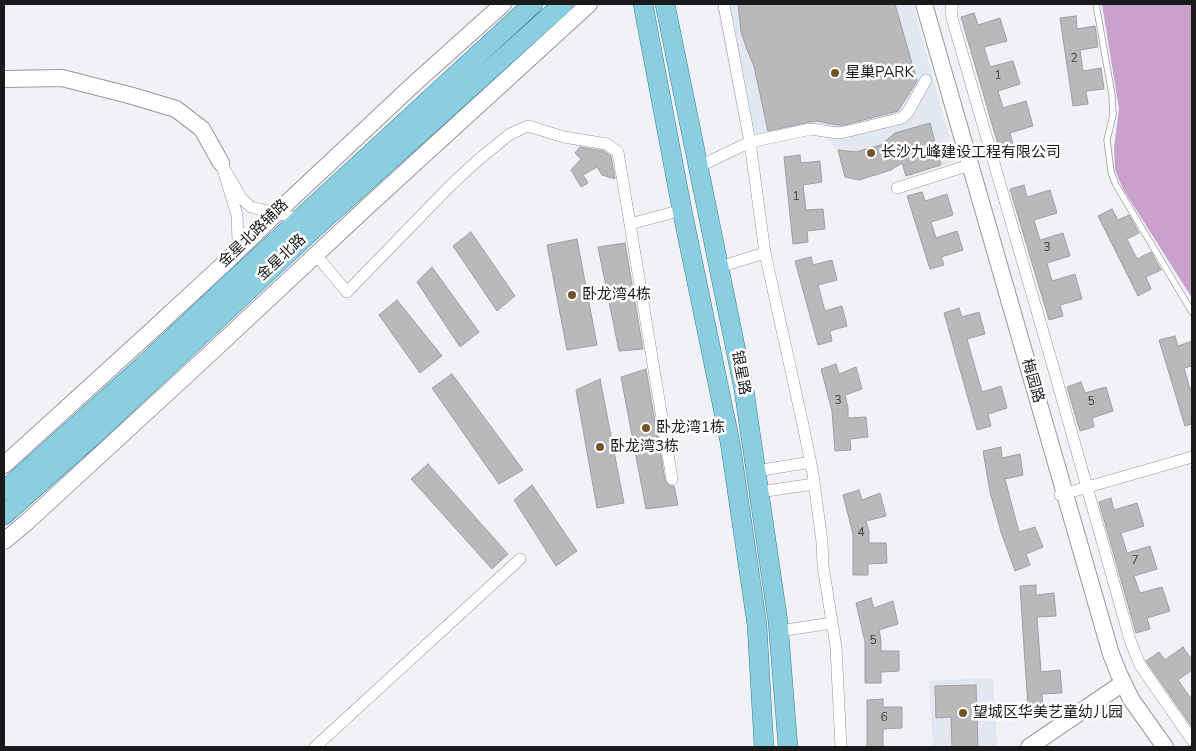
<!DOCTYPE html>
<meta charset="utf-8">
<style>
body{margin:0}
#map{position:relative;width:1196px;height:751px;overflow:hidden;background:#f0f2f5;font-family:"Nunito Sans",sans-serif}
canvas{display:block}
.frame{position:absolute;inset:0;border:5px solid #191a1b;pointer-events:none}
</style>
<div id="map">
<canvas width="1196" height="751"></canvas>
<div class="frame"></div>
</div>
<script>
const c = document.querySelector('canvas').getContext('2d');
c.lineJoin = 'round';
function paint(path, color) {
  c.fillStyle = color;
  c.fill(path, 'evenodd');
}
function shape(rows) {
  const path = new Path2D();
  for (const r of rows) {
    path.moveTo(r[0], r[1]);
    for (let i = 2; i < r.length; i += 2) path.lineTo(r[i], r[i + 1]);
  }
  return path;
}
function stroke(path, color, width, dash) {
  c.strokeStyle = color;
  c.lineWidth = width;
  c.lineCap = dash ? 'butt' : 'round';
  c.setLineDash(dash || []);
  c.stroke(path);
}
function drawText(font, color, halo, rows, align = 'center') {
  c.font = font + ' "Nunito Sans","Noto Sans SC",sans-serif';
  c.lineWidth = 5;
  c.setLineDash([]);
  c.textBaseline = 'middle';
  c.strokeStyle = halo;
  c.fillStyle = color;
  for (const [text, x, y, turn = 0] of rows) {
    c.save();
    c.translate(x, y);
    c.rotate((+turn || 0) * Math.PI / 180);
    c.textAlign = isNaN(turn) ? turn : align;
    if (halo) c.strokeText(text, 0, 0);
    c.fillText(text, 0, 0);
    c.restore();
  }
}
const built = shape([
 [716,4,913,4,956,161,906,176,902,163,891,170,859,180,845,177,838,150,819,130,744,145],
 [993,678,997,745,994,747,933,747,929,681]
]);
const forest = shape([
 [1102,4,1192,4,1192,298,1123,189,1115,170,1114,147,1119,109]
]);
const building = shape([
 [738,4,895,4,917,81,898,111,844,125,837,125,817,121,810,122,768,131,754,66,748,52,741,32,738,4],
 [974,13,978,25,1000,18,1007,41,984,47,990,67,1013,61,1020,84,998,91,1003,108,1026,101,1033,126,1010,133,1013,144,999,148,961,17,974,13],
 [1076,16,1077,29,1095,26,1098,47,1080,50,1083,71,1101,68,1104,89,1086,91,1088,104,1073,106,1060,18,1076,16],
 [930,123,941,165,906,176,902,163,891,170,859,180,845,177,838,150,856,152,881,145,895,133,930,123],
 [580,147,604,151,611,156,615,179,602,175,597,167,583,175,588,183,581,187,571,170,581,159,575,153,580,147],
 [800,155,801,163,820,161,822,182,803,185,806,210,823,209,825,229,807,231,808,242,793,244,784,157,800,155],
 [1024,185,1027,197,1050,190,1057,213,1034,220,1040,240,1063,233,1070,256,1047,263,1052,281,1075,274,1082,299,1060,305,1063,316,1049,320,1010,189,1024,185],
 [922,192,925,201,947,194,953,215,931,222,936,238,957,231,963,250,941,257,944,265,930,269,907,196,922,192],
 [1112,209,1118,220,1129,215,1139,233,1127,239,1137,259,1151,252,1161,270,1146,277,1151,289,1138,296,1098,216,1112,209],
 [471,232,515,296,497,311,453,246,471,232],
 [577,239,597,345,567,350,547,245,577,239],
 [625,243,643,349,619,351,598,247,625,243],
 [811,257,813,265,832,260,837,280,818,285,825,311,842,306,847,326,830,331,832,341,818,345,795,261,811,257],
 [432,267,479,332,460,347,417,282,432,267],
 [397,300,442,356,420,373,379,315,397,300],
 [959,308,962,317,979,312,985,334,967,339,982,392,1001,386,1007,408,988,414,991,426,977,430,944,313,959,308],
 [1175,336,1178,346,1192,341,1192,366,1184,368,1190,389,1192,388,1192,424,1185,426,1159,340,1175,336],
 [836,364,839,374,856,367,862,389,845,395,848,408,848,418,866,417,868,437,850,439,851,450,835,451,832,411,821,369,836,364],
 [646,369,665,480,669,486,674,486,678,505,646,509,621,377,646,369],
 [452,374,523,470,499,484,432,388,452,374],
 [600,379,624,503,597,508,576,390,600,379],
 [1081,382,1085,393,1106,387,1113,411,1092,418,1094,427,1080,431,1067,387,1081,382],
 [1001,447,1002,458,1020,454,1023,475,1005,479,1019,532,1035,527,1043,547,1026,554,1030,565,1015,571,1001,532,990,492,983,451,1001,447],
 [428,464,508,554,492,569,411,479,428,464],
 [532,485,577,551,556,566,514,500,532,485],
 [859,490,862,500,880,493,886,516,866,521,869,532,869,543,886,543,887,563,868,564,868,575,853,575,853,534,843,495,859,490],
 [1111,498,1114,510,1137,503,1144,526,1121,533,1127,553,1150,546,1157,569,1134,576,1140,593,1162,587,1170,611,1147,618,1150,629,1136,633,1099,502,1111,498],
 [1036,585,1036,595,1054,593,1056,616,1037,617,1041,672,1060,670,1062,693,1042,694,1043,707,1028,708,1020,586,1036,585],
 [871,598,874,608,893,601,898,624,879,630,881,640,881,651,899,651,899,671,881,672,881,683,865,683,865,642,856,603,871,598],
 [1183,647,1192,660,1192,670,1178,680,1192,700,1192,727,1146,661,1159,652,1165,660,1183,647],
 [976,685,978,747,952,747,951,717,936,718,935,686,976,685],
 [883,699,883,707,902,707,902,728,883,729,883,747,867,747,867,700,883,699]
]);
const lane = shape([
 [1096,4,1112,95,1113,115,1107,140,1111,172,1116,185,1192,312]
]);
const street = shape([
 [953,4,951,8,952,18,1054,370,1130,640,1140,665,1192,740],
 [724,5,750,142,765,253,803,425,813,474,822,542,823,566,836,647,841,747],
 [698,167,750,142,811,129,837,133,845,132,902,118,908,112,926,80],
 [897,188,970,165],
 [630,224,672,479],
 [237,253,238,240,237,215,221,163,242,199,251,207,300,219],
 [316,255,347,292,450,186,478,160,510,134,528,126,564,137,607,144,618,152,630,224,682,210],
 [719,267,765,253],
 [756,471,811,462],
 [759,492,814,484],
 [1060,495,1192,457],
 [779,631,832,623],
 [315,747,520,559]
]);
const secondary = shape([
 [924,4,1111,654,1119,674,1131,699,1165,747],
 [4,79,62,78,129,95,176,109,202,129,221,163],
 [4,465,148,334,227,261,289,201,416,82,503,4],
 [4,541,27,522,202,361,367,207,589,4],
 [1029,747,1123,683]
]);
const primary = shape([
 [643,4,682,210,730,442,757,625,764,747],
 [665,4,744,390,778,622,788,747],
 [4,491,143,366,236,278,533,4],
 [4,515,95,434,321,222,563,4]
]);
const markers = [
 [835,73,5,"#75522b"],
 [871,153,5,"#75522b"],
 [572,295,5,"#75522b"],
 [646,428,5,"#75522b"],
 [600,447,5,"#75522b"],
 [963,713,5,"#75522b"]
];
const numberNames = [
 ["2",1074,59],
 ["1",998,76],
 ["1",796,197],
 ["3",1047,248],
 ["3",838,401],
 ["5",1091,402],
 ["4",861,533],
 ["7",1135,561],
 ["5",873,641],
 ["6",884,718]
];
const poiNames = [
 ["星巢PARK",845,73],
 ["长沙九峰建设工程有限公司",881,153],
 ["卧龙湾4栋",582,295],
 ["卧龙湾1栋",656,428],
 ["卧龙湾3栋",610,447],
 ["望城区华美艺童幼儿园",973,713]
];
const streetNames = [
 ["金星北路辅路",254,234,-44],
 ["金星北路",282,258,-43],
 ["银星路",740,373,79],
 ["梅园路",1032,381,74]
];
paint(built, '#e1e8f1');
paint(forest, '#caa0cd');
paint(building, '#b9b9bc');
stroke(building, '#9f9ea2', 1);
stroke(lane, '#96989b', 7);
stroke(street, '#96989b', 12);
stroke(secondary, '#96989b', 18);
stroke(primary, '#307a90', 20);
stroke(lane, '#fff', 5.5);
stroke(street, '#fff', 11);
stroke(secondary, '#fff', 16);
stroke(primary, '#8bcee2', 19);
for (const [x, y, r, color] of markers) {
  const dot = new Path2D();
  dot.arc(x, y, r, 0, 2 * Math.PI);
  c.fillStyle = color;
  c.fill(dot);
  stroke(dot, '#fff', 2);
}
drawText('12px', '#414243', null, numberNames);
drawText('15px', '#191a1b', '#fff', poiNames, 'left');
drawText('15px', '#191a1b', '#fff', streetNames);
</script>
